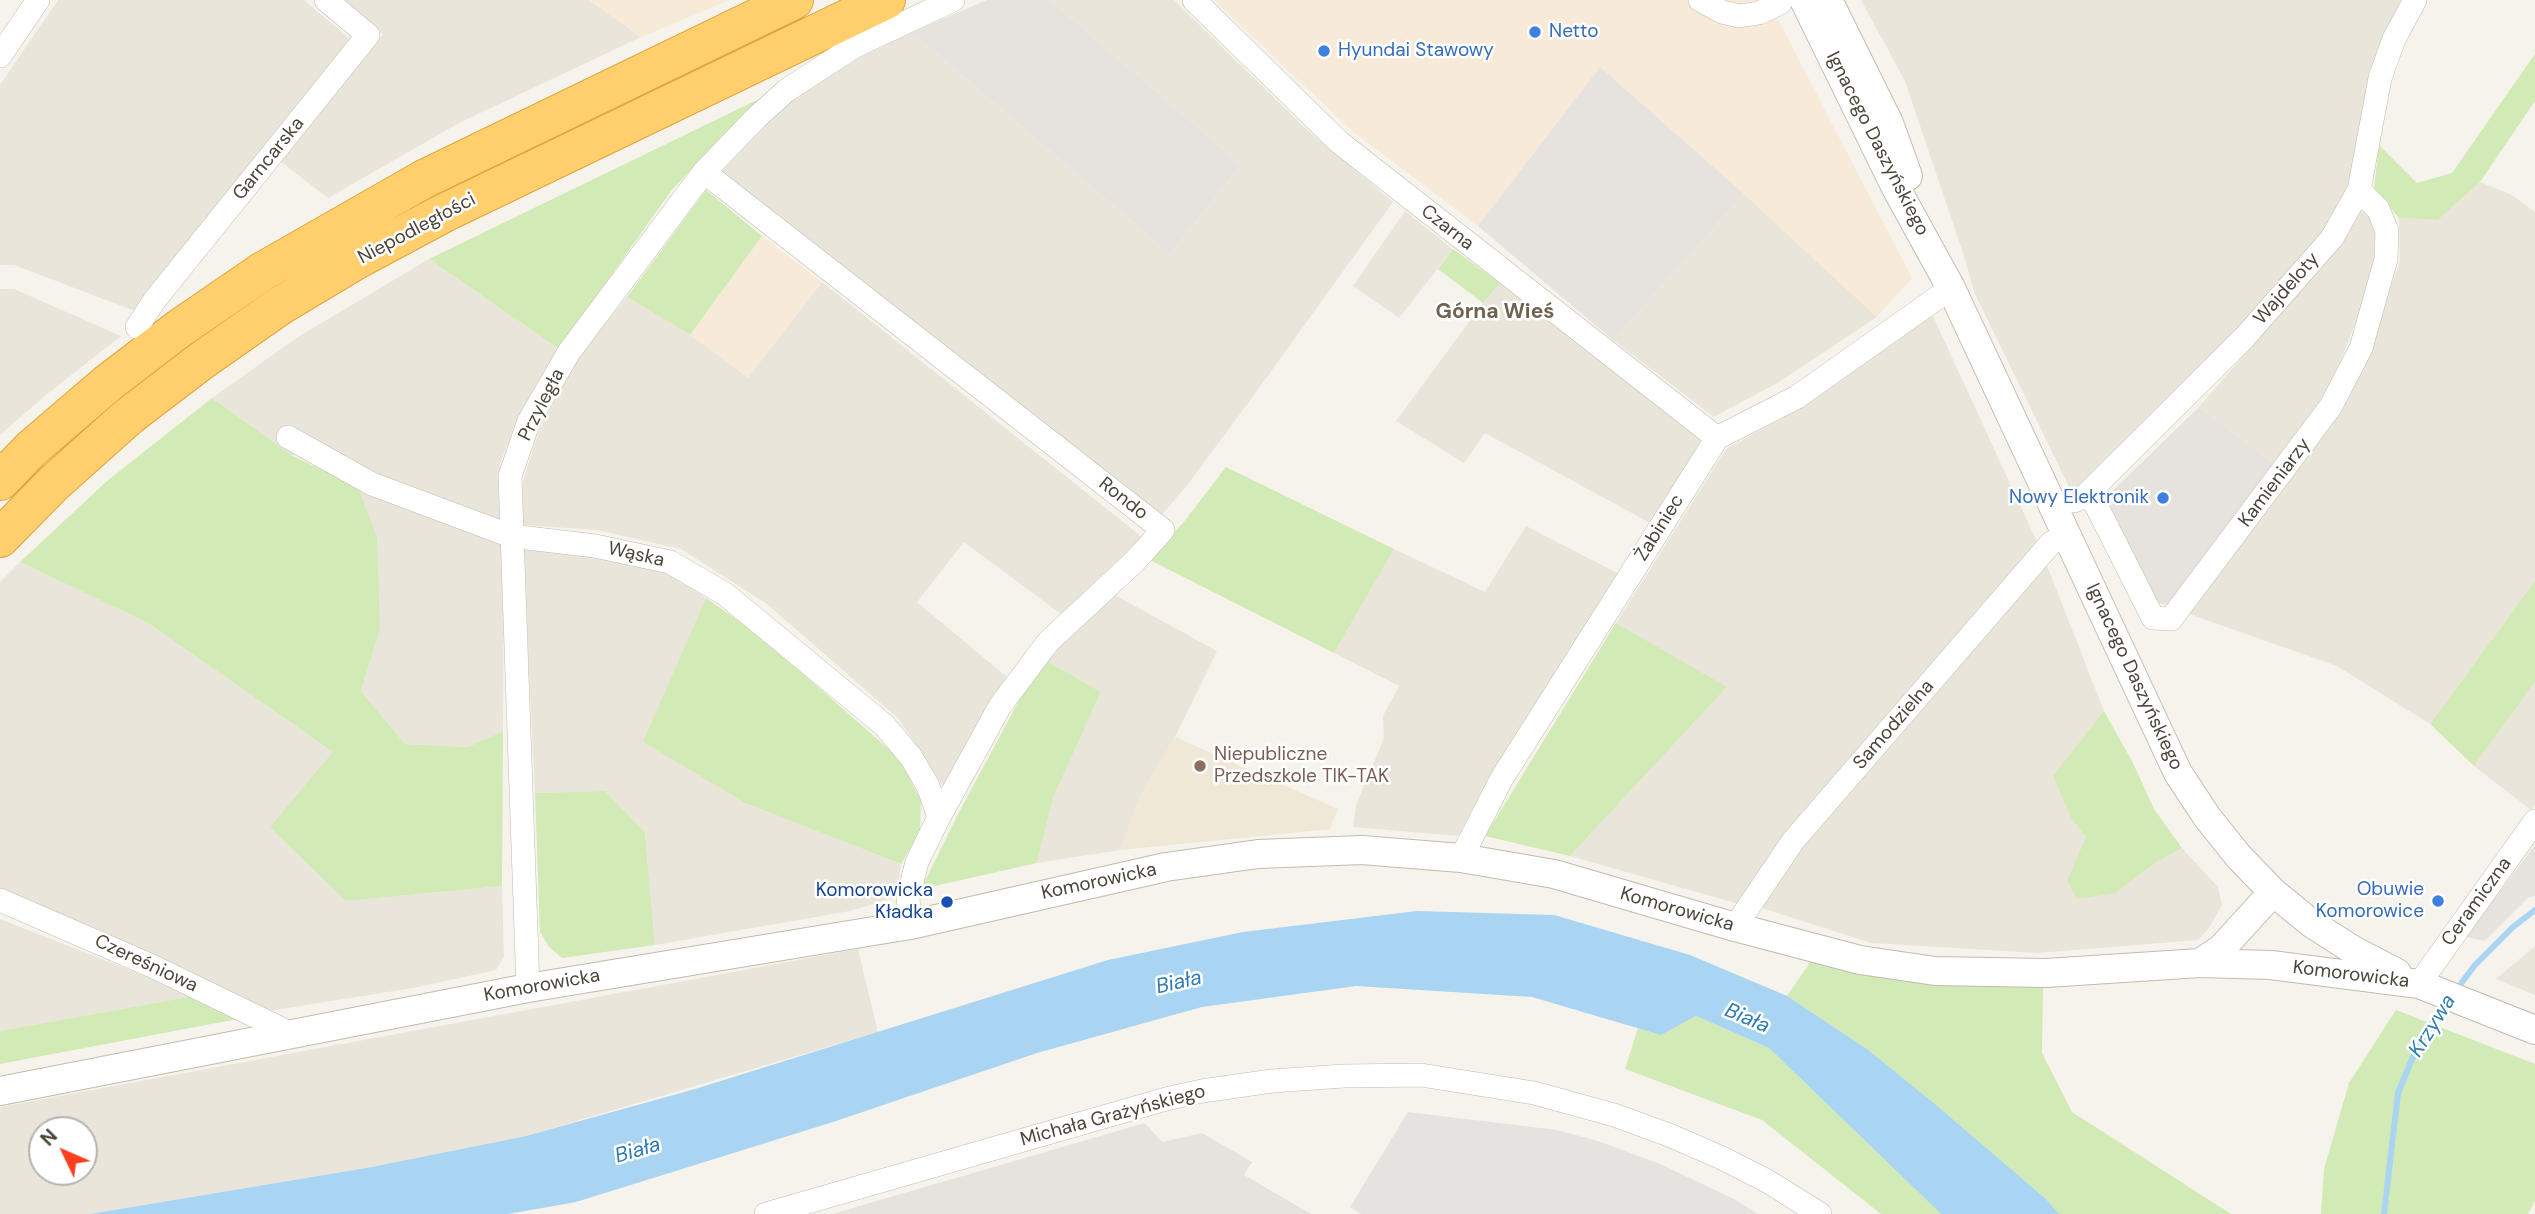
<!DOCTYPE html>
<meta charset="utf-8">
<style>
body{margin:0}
#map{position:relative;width:2535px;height:1214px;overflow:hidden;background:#f6f3ec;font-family:"DM Sans",sans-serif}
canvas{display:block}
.north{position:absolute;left:28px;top:1116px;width:70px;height:70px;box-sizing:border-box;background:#fff;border:2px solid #b7b4b0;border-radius:50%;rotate:314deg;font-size:19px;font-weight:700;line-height:28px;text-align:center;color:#4b4439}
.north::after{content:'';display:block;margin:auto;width:24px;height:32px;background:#fc3f1d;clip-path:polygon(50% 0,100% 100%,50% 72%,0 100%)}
</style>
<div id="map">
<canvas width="2535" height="1214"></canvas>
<div class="north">N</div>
</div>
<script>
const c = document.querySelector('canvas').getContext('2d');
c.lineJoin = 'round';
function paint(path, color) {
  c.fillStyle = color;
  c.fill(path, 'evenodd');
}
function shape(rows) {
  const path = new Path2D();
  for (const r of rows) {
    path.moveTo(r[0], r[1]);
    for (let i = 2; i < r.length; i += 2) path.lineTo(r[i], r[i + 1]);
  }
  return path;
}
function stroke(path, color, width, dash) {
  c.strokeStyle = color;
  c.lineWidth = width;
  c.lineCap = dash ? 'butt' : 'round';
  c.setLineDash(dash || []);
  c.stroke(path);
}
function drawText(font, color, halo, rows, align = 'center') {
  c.font = font + ' "DM Sans",sans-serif';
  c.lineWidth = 5;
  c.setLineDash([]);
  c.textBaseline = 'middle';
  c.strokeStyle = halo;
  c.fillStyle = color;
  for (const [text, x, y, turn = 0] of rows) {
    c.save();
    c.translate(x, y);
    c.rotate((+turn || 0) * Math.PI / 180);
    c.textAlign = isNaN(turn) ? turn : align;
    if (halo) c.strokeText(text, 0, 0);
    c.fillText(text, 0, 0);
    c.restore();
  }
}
const residential = shape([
 [58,0,304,0,350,39,135,311,14,265,0,265,0,85],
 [343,0,589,0,641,37,459,123,328,198,281,162,383,34],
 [1050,0,1174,0,1305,128,1393,202,1254,395,1188,484,1158,519,720,173,785,106,833,73,876,48,912,32,1170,254,1241,165],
 [1861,0,2404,0,2354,179,2326,232,2239,331,2101,468,2072,493,1975,294,1963,253,1905,81],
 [2480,182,2512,195,2535,212,2535,581,2430,724,2337,666,2189,614,2374,333,2400,261,2399,218,2438,220],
 [1744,194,1877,317,1779,382,1714,417,1613,340],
 [1405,211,1453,249,1399,318,1353,286],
 [2361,211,2372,219,2379,242,2363,303,2330,388,2278,467,2199,407,2334,251],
 [429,259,559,349,518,418,500,463,500,525,371,475,306,436,293,456,212,398,298,337],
 [822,282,1142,537,1061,614,964,542,917,602,1007,677,988,705,944,788,899,719,767,604,681,549,597,530,522,525,523,481,539,431,577,358,627,297,690,335,748,377],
 [1500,283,1702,440,1650,523,1485,433,1464,463,1396,421,1483,303],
 [0,289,14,289,121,336,46,395,0,435],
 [1932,314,2037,542,1739,904,1570,856,1726,688,1616,623,1726,449,1801,408],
 [358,487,504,538,503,731,468,747,405,744,361,691,380,629],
 [1526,526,1619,574,1488,780,1458,836,1353,827,1356,805,1384,738,1383,716,1399,686,1334,653,1394,549,1485,592],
 [523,547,600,557,667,571,706,598,644,742,745,803,901,864,896,897,850,911,655,945,645,832,605,791,535,793],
 [20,562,148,623,333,752,346,901,502,886,504,957,496,970,413,988,269,1011,0,889,0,582],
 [2046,563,2104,711,2054,776,2071,818,2086,837,2116,893,2155,863,2182,848,2218,887,2222,905,2209,928,2198,940,2038,953,1871,943,1759,907,1803,845],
 [1111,593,1217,651,1175,737,1141,795,1120,850,1037,863,1053,798,1101,692,1042,658],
 [2535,682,2535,804,2531,810,2474,766],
 [0,919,188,993,188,997,0,1031],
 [2535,946,2535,995,2496,979],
 [858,949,878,1032,526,1136,366,1168,90,1214,0,1214,0,1107],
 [42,1130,84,1130,84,1172,42,1172]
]);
const commercial = shape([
 [589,0,730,0,641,37],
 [1214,0,1768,0,1912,278,1877,317,1744,194,1600,67,1478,226,1352,131],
 [762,236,822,282,748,378,690,335]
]);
const industrial = shape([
 [987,0,1050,0,1241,165,1170,254,912,32],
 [1600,67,1744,194,1613,340,1478,226],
 [2199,407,2278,467,2174,606,2157,603,2103,500],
 [2535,845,2535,896,2529,897,2485,941,2466,937],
 [1145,1123,1162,1142,1202,1133,1252,1162,1244,1175,1311,1214,832,1214]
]);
const education = shape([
 [1175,737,1338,809,1330,829,1120,850,1141,795]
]);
const green = shape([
 [2535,54,2535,101,2480,182,2438,220,2399,218,2374,189,2379,145,2417,183,2452,173],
 [763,97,724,134,671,191,559,349,429,259],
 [706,190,762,236,690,335,627,297],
 [1453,249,1500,283,1483,303,1438,269],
 [212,398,293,456,358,487,377,538,380,629,361,691,405,744,468,747,503,731,502,886,346,901,270,827,333,752,148,623,20,562,107,481],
 [1226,467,1394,549,1334,653,1148,559,1183,523],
 [2535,581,2535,682,2474,766,2430,724],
 [706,598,761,637,900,759,921,801,920,831,901,864,745,803,643,742],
 [1616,623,1727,687,1570,856,1485,836],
 [1042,658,1101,692,1053,798,1037,863,921,889,958,814],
 [2104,711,2133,763,2154,809,2182,848,2155,863,2116,893,2077,899,2067,881,2086,837,2071,818,2053,776],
 [605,791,645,832,655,945,562,958,549,947,540,932,535,793],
 [1811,961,2043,982,2042,1053,2072,1112,2231,1214,2059,1214,2046,1199,1935,1104,1867,1049,1787,996],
 [188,993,243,1018,0,1064,0,1031,188,997],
 [2396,1010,2535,1064,2535,1201,2528,1214,2321,1214,2324,1169,2349,1083],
 [1696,1016,1769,1048,1941,1214,1881,1214,1762,1120,1625,1069,1638,1028,1661,1035]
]);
const parking = shape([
 [1408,1112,1557,1130,1598,1141,1660,1164,1734,1199,1758,1214,1361,1214,1350,1207]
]);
const water = shape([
 [1417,911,1554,915,1690,955,1787,996,1867,1049,1935,1104,2046,1199,2059,1214,1941,1214,1769,1048,1696,1016,1661,1035,1532,997,1356,986,1202,1007,1037,1053,833,1122,576,1202,508,1214,90,1214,366,1168,526,1136,695,1089,1108,960,1243,932]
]);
const stream = shape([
 [2456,990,2475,965,2513,927,2535,910],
 [2384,1214,2398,1093,2420,1040,2447,1002]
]);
const minor = shape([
 [1194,0,1339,142,1717,438],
 [1700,0,1722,12,1739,16,1759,13,1780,3,1781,0],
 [0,56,38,0],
 [704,172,1163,530,1135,561,1048,642,1000,706,939,817,917,862,908,898,910,925],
 [137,327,154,301,368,35,326,0],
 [288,437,372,484,511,536,595,546,670,562,725,594,884,725,911,757,928,786,939,817],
 [2085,496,2095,503,2153,618,2171,619,2331,406,2361,348,2386,259,2387,231,2378,209,2359,190],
 [2074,501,2085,496,2244,338,2332,238,2359,190,2380,78,2394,39,2415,0],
 [1461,858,1502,778,1717,438,1797,397,1951,288],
 [0,900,152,966,290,1033],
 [1735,927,1793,841,2051,543,2067,535],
 [2419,984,2535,821],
 [528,988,510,476,529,421,569,352,704,172,756,118,787,90,855,46,953,0],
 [766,1214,1166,1099,1202,1091,1272,1081,1344,1076,1421,1075,1534,1093,1614,1115,1669,1135,1722,1158,1767,1181,1820,1214]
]);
const tertiary = shape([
 [1804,0,1896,188,1951,288,2178,773,2207,817,2239,857,2273,892,2311,923,2353,950,2397,973],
 [1828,0,1889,123,1908,176],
 [2200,963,2221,949,2273,892],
 [0,1091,528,988,910,925,1166,867,1258,854,1362,850,1461,858,1554,874,1735,927,1860,960,1935,971,2046,973,2200,963,2271,965,2419,984,2535,1030]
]);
const motorway = shape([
 [0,481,31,449,108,383,180,328,263,271,424,179,794,0],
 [0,538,54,483,129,416,201,361,281,305,358,259,444,213,886,0]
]);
const markers = [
 [1535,32,7,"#3f7fe0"],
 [1324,51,7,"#3f7fe0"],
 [2163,498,7,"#3f7fe0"],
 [1200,766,7,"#8d6e63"],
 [2438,901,7,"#3f7fe0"],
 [947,902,7,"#1a4fb4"]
];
const shopNames = [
 ["Netto",1549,32],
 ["Hyundai Stawowy",1338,51],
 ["Nowy Elektronik",2149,498,"right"],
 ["Obuwie",2424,890,"right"],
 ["Komorowice",2424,912,"right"]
];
const streetNames = [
 ["Ignacego Daszyńskiego",1877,144,63],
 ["Garncarska",269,159,-51],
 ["Czarna",1447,228,38],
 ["Niepodległości",417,229,-28],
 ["Wajdeloty",2287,289,-49],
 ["Przyległa",542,405,-63],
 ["Kamieniarzy",2275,483,-53],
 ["Rondo",1123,499,38],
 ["Żabiniec",1660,528,-58],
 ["Wąska",636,555,13],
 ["Ignacego Daszyńskiego",2134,677,65],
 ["Samodzielna",1894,725,-49],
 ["Komorowicka",1099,882,-12],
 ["Ceramiczna",2477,902,-54],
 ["Komorowicka",1677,910,16],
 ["Czereśniowa",146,964,25],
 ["Komorowicka",2351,975,7],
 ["Komorowicka",542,986,-10],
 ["Michała Grażyńskiego",1113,1116,-15]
];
const educationNames = [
 ["Niepubliczne",1214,755],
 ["Przedszkole TIK-TAK",1214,777]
];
const transitNames = [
 ["Komorowicka",933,891],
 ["Kładka",933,913]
];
const neighbourhoodNames = [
 ["Górna Wieś",1495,312]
];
const waterNames = [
 ["Biała",1179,983,-13],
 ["Biała",1747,1019,23],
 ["Krzywa",2433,1026,-58],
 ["Biała",638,1151,-16]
];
paint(residential, '#eae5da');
paint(commercial, '#f7ead8');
paint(industrial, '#e6e2dd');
paint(education, '#efe8d6');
paint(green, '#d2eab5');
paint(parking, '#e5e3e0');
paint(water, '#a9d4f2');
stroke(stream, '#a9d4f2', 6);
stroke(minor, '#c2bbae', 24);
stroke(tertiary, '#c2bbae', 30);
stroke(motorway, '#e0a43c', 40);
stroke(minor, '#fff', 23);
stroke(tertiary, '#fff', 28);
stroke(motorway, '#ffcf6e', 38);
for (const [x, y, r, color] of markers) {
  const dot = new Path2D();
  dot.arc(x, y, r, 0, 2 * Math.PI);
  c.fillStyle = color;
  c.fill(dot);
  stroke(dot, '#fff', 2.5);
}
drawText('19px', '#366cbe', '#fff', shopNames, 'left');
drawText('19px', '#4b4439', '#fff', streetNames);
drawText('19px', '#785e54', '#fff', educationNames, 'left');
drawText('19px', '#164399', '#fff', transitNames, 'right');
drawText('bold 21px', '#6e6250', '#fff', neighbourhoodNames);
drawText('italic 21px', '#2e7ab2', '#fff', waterNames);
</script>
